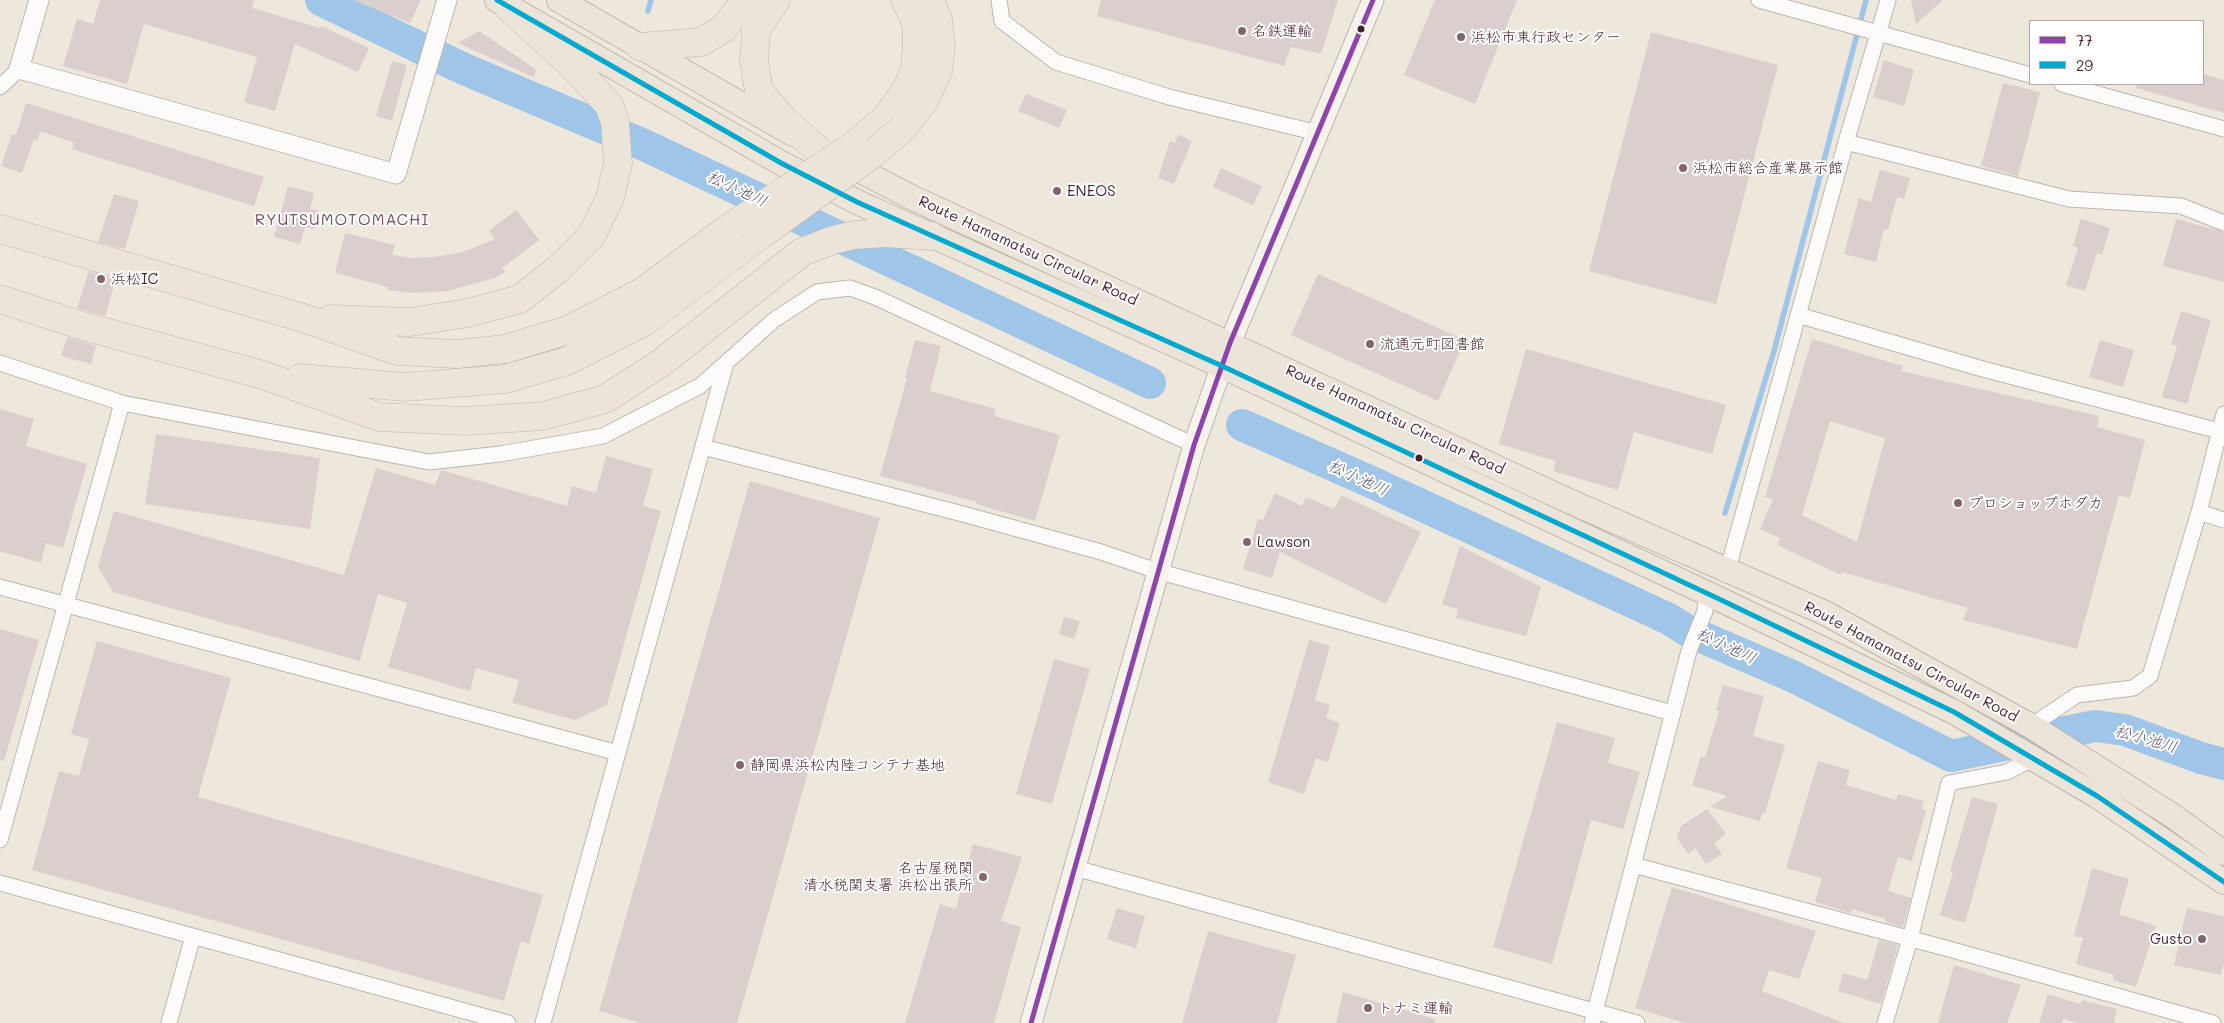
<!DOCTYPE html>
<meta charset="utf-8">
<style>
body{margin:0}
#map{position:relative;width:2224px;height:1023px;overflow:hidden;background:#ede7dc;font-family:Mali,sans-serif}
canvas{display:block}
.legend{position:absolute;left:2029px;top:20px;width:175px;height:65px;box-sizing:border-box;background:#fff;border:1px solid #b7a5aa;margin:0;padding:6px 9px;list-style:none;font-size:15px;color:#4a1f2b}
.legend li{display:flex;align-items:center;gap:10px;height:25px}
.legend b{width:25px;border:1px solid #b7a5aa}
</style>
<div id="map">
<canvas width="2224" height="1023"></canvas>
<ul class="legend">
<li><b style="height:6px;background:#8e44ad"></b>77</li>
<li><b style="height:6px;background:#00a9ce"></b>29</li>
</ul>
</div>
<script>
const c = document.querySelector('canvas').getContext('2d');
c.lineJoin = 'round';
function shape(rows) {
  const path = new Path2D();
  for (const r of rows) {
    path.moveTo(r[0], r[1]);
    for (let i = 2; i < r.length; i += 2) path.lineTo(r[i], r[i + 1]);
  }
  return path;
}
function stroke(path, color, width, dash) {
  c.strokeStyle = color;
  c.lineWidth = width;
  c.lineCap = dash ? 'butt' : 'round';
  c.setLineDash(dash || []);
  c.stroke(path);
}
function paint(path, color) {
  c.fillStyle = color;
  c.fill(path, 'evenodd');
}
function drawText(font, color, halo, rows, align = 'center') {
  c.font = font + ' Mali,"Klee One",sans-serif';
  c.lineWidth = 4;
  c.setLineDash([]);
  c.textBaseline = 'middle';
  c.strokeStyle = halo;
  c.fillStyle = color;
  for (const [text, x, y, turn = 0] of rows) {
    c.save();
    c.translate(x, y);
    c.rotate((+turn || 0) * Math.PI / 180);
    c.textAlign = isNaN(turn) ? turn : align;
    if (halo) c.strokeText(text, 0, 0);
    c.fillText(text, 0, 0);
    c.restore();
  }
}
const stream = shape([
 [648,11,651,0],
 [1725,513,1774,351,1866,0]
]);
const river = shape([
 [321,0,464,69,644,145,1150,383],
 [1242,425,1369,481,1669,619,1688,631,1792,676,1951,756,2095,726,2125,730,2201,758,2224,764]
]);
const building = shape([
 [100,0,254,0,252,8,320,28,321,26,369,48,358,72,295,44,275,111,244,102,257,57,144,24,127,84,63,66,77,19,93,24],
 [353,0,421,0,410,23],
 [1101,0,1338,0,1321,54,1291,47,1284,66,1097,16],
 [1435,0,1517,0,1475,104,1404,75],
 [1911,0,1943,0,1916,24],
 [479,31,537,70,533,77,458,43],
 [1651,32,1778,65,1716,304,1589,271],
 [1884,60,1914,70,1904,106,1873,97],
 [392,61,407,65,392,121,376,116],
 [2203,74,2224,80,2224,113,2136,88,2137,84,2203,84],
 [2003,83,2040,92,2018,176,1981,166],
 [1026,94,1067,110,1059,128,1018,111],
 [26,103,264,177,254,206,72,149,74,143,40,131,37,141,34,139,22,173,1,166,12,134,16,135],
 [1178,134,1192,141,1174,184,1158,178,1170,141,1175,143],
 [1221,168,1262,186,1253,205,1213,187],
 [1880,170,1910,178,1904,199,1897,197,1888,230,1884,229,1876,262,1844,254,1859,198,1871,202],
 [288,186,314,193,310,209,319,211,314,229,305,227,300,244,274,237],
 [114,194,139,201,125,249,98,242],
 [516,210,539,240,502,268,505,272,495,278,448,291,411,293,387,290,388,287,335,273,345,233,395,245,392,255,412,258,434,257,463,252,495,239,489,231],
 [2081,219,2110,228,2102,255,2097,253,2085,291,2066,285,2078,248,2073,246],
 [2176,219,2224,232,2224,282,2163,266],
 [89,271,116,279,105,316,77,308],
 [1318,274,1465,340,1438,401,1291,335],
 [2181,311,2211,320,2187,404,2162,397,2177,346,2171,344],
 [67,337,96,346,91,364,61,356],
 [1812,339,1903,366,1901,371,2099,416,2097,427,2145,440,2130,498,2119,495,2077,649,1963,620,1968,608,1842,572,1841,575,1777,545,1780,538,1760,529,1773,499,1765,497],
 [1830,421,1885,438,1857,542,1802,515],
 [915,340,941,346,930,391,996,409,994,416,1060,435,1035,521,976,504,977,502,880,476,907,378,905,378],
 [2100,340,2134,350,2123,387,2089,377],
 [1526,349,1726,405,1712,454,1634,432,1618,490,1553,471,1556,461,1499,444],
 [0,409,34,419,26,446,87,464,63,548,46,543,41,563,0,551],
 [156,434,320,458,310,529,145,504],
 [606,456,653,469,643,506,661,511,607,705,575,720,512,703,519,680,476,668,470,691,388,667,407,603,378,594,360,661,113,592,98,567,114,511,344,575,376,468,435,485,441,470,567,506,572,486,596,493],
 [750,481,880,518,737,1023,641,1023,599,1011],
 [1275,493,1302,506,1306,497,1334,509,1341,495,1421,532,1386,604,1280,552,1272,578,1243,569,1258,519,1263,520],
 [1460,546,1541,587,1526,636,1456,618,1458,609,1442,605],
 [1064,617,1080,621,1074,639,1059,634],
 [0,629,39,640,4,761,0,760],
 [1309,640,1330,646,1315,700,1330,705,1326,718,1340,723,1328,762,1316,758,1304,794,1268,782],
 [97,641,231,678,198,797,543,895,529,944,521,941,504,1001,32,870,59,771,79,776,89,739,71,734],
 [1054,659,1090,669,1052,804,1016,794],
 [1723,685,1764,696,1753,736,1785,745,1765,813,1762,813,1760,821,1710,807,1727,796,1692,785,1701,756,1705,758,1719,711,1716,710],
 [1557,722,1615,738,1608,763,1640,772,1623,829,1591,820,1552,964,1493,947],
 [1818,761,1850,770,1846,785,1896,800,1898,794,1924,801,1921,809,1926,810,1912,861,1898,857,1888,891,1911,898,1903,927,1885,922,1886,919,1852,909,1851,913,1815,902,1822,878,1786,868],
 [1972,797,1998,804,1965,923,1940,915,1953,872,1950,871],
 [1707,809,1726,834,1714,843,1722,854,1706,864,1695,848,1688,854,1677,838,1681,826],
 [973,844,1022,857,1001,921,1021,927,994,1023,905,1023,940,904,956,909],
 [2092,868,2129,879,2119,914,2156,926,2136,987,2113,980,2114,975,2076,964,2083,938,2074,936],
 [1672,887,1816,931,1799,979,1769,970,1762,991,1844,1023,1685,1023,1635,1008],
 [1117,908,1145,916,1136,948,1107,939],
 [2187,908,2224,916,2224,962,2221,975,2174,965],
 [1208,931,1296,955,1277,1023,1182,1023],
 [1879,940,1898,945,1881,1004,1838,991,1843,973,1867,980],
 [1954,965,2021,985,2007,1023,1938,1023],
 [1343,992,1435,1019,1435,1023,1336,1023],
 [2048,994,2081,1004,2082,1000,2117,1009,2114,1023,2078,1023,2063,1019,2062,1023,2039,1023]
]);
const minor = shape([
 [999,0,1002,21,1056,62,1169,97,1318,133],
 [1759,0,2030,75],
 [1888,0,1846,142,2069,199,2181,206,2224,223],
 [2062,84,2224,129],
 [0,87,19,69],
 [1798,315,1979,368,2219,431],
 [0,363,122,403,429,462,500,454,603,436,700,386,774,320,817,292,850,288,875,297,1194,445],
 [703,447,963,514,1101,552,1157,571,1672,713],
 [2199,512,2224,520],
 [1727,572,1846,142],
 [0,587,618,753],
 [2031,726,2077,695,2133,688,2150,676,2199,512,2224,414],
 [0,840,122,403],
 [1633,865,1949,949,2213,1023],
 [1075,868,1637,1023],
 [0,883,508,1023],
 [169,1023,193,936],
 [543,1023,726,363],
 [1592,1023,1689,651,1705,611,1706,593],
 [1885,1023,1910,939,1949,783,2007,772,2034,758]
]);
const tertiary = shape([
 [39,0,19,69,396,174,447,0]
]);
const secondary = shape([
 [1031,1023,1194,445,1230,343,1373,0]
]);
const primary = shape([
 [497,0,781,163,857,202,1222,366,1717,598,1954,712,2097,796,2224,882],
 [559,0,793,134],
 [840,160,911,197,1569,501,1825,613,2031,726,2173,816,2224,853]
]);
const motorway = shape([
 [776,0,756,30,754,61,759,91,783,119,817,149],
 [641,47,701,42,723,29,746,0],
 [902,129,924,101,938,71,941,46,938,20,930,0],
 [853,146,886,118,906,90,915,70,917,45,916,22,905,0],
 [0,229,303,318,397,351,457,354,505,349,568,330,642,292,733,225],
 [0,299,83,326,263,375,379,417,465,421,543,416,605,399,661,363,802,252,833,240,854,235,886,233,931,236],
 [330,319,410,322,468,313,520,299,558,269,592,235,610,198,618,163,615,122,609,105,572,65,509,8],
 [300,378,405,387,505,379,567,361,644,322,758,237]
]);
const motorwayBridge = shape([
 [733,225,853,146],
 [758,237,871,155,902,129]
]);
const bus1 = shape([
 [1031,1023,1194,445,1230,343,1373,0]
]);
const bus2 = shape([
 [497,0,781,163,857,202,1222,366,1717,598,1954,712,2097,796,2224,882]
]);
const markers = [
 [1361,29,4.5,"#4a1f2b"],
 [1242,31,5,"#836569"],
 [1461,37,5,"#836569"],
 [1683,168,5,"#836569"],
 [1057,191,5,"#836569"],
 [101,279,5,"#836569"],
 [1370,344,5,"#836569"],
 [1419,458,4.5,"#4a1f2b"],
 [1958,503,5,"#836569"],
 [1247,542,5,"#836569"],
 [740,765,5,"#836569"],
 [983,877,5,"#836569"],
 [2202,939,5,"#836569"],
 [1368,1008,5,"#836569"]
];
const poiNames = [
 ["名鉄運輸",1252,31],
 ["浜松市東行政センター",1471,37],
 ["浜松市総合産業展示館",1693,168],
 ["ENEOS",1067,191],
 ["浜松IC",111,279],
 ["流通元町図書館",1380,344],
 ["プロショップホダカ",1968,503],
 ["Lawson",1257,542],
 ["静岡県浜松内陸コンテナ基地",750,765],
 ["名古屋税関",973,868,"right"],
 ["清水税関支署 浜松出張所",973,885,"right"],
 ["Gusto",2192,939,"right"],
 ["トナミ運輸",1378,1008]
];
const streetNames = [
 ["Route Hamamatsu Circular Road",1028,251,25],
 ["Route Hamamatsu Circular Road",1395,420,25],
 ["Route Hamamatsu Circular Road",1911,662,28]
];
const waterNames = [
 ["松小池川",737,189,25],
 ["松小池川",1358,478,25],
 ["松小池川",1726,646,25],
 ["松小池川",2146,739,16]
];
const neighbourhoodNames = [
 ["RYUTSUMOTOMACHI",342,220]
];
stroke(stream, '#9fc6e9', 5.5);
stroke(river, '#9fc6e9', 32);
paint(building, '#dbcfce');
stroke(minor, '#bdb5af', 17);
stroke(tertiary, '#bdb5af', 21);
stroke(secondary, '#bdb5af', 23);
stroke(primary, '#bdb5af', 26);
stroke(motorway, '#bdb5af', 29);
stroke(minor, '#fcfbfa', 15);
stroke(tertiary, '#fcfbfa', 19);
stroke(secondary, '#f6f2ec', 21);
stroke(primary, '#ece4d9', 24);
stroke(motorway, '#ece4d9', 28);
stroke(motorwayBridge, '#bdb5af', 29, []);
stroke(motorwayBridge, '#ece4d9', 28);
stroke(bus1, '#8e44ad', 5);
stroke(bus2, '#00a9ce', 5);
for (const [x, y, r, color] of markers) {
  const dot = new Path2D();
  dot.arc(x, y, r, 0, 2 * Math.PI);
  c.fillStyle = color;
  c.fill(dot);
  stroke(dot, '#fff', 2);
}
drawText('15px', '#4a1f2b', '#fff', poiNames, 'left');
drawText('15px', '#4a1f2b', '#fff', streetNames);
drawText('italic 16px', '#5c5570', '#fff', waterNames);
c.letterSpacing = '1px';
drawText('16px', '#7d505e', '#fff', neighbourhoodNames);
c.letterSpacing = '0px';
</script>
